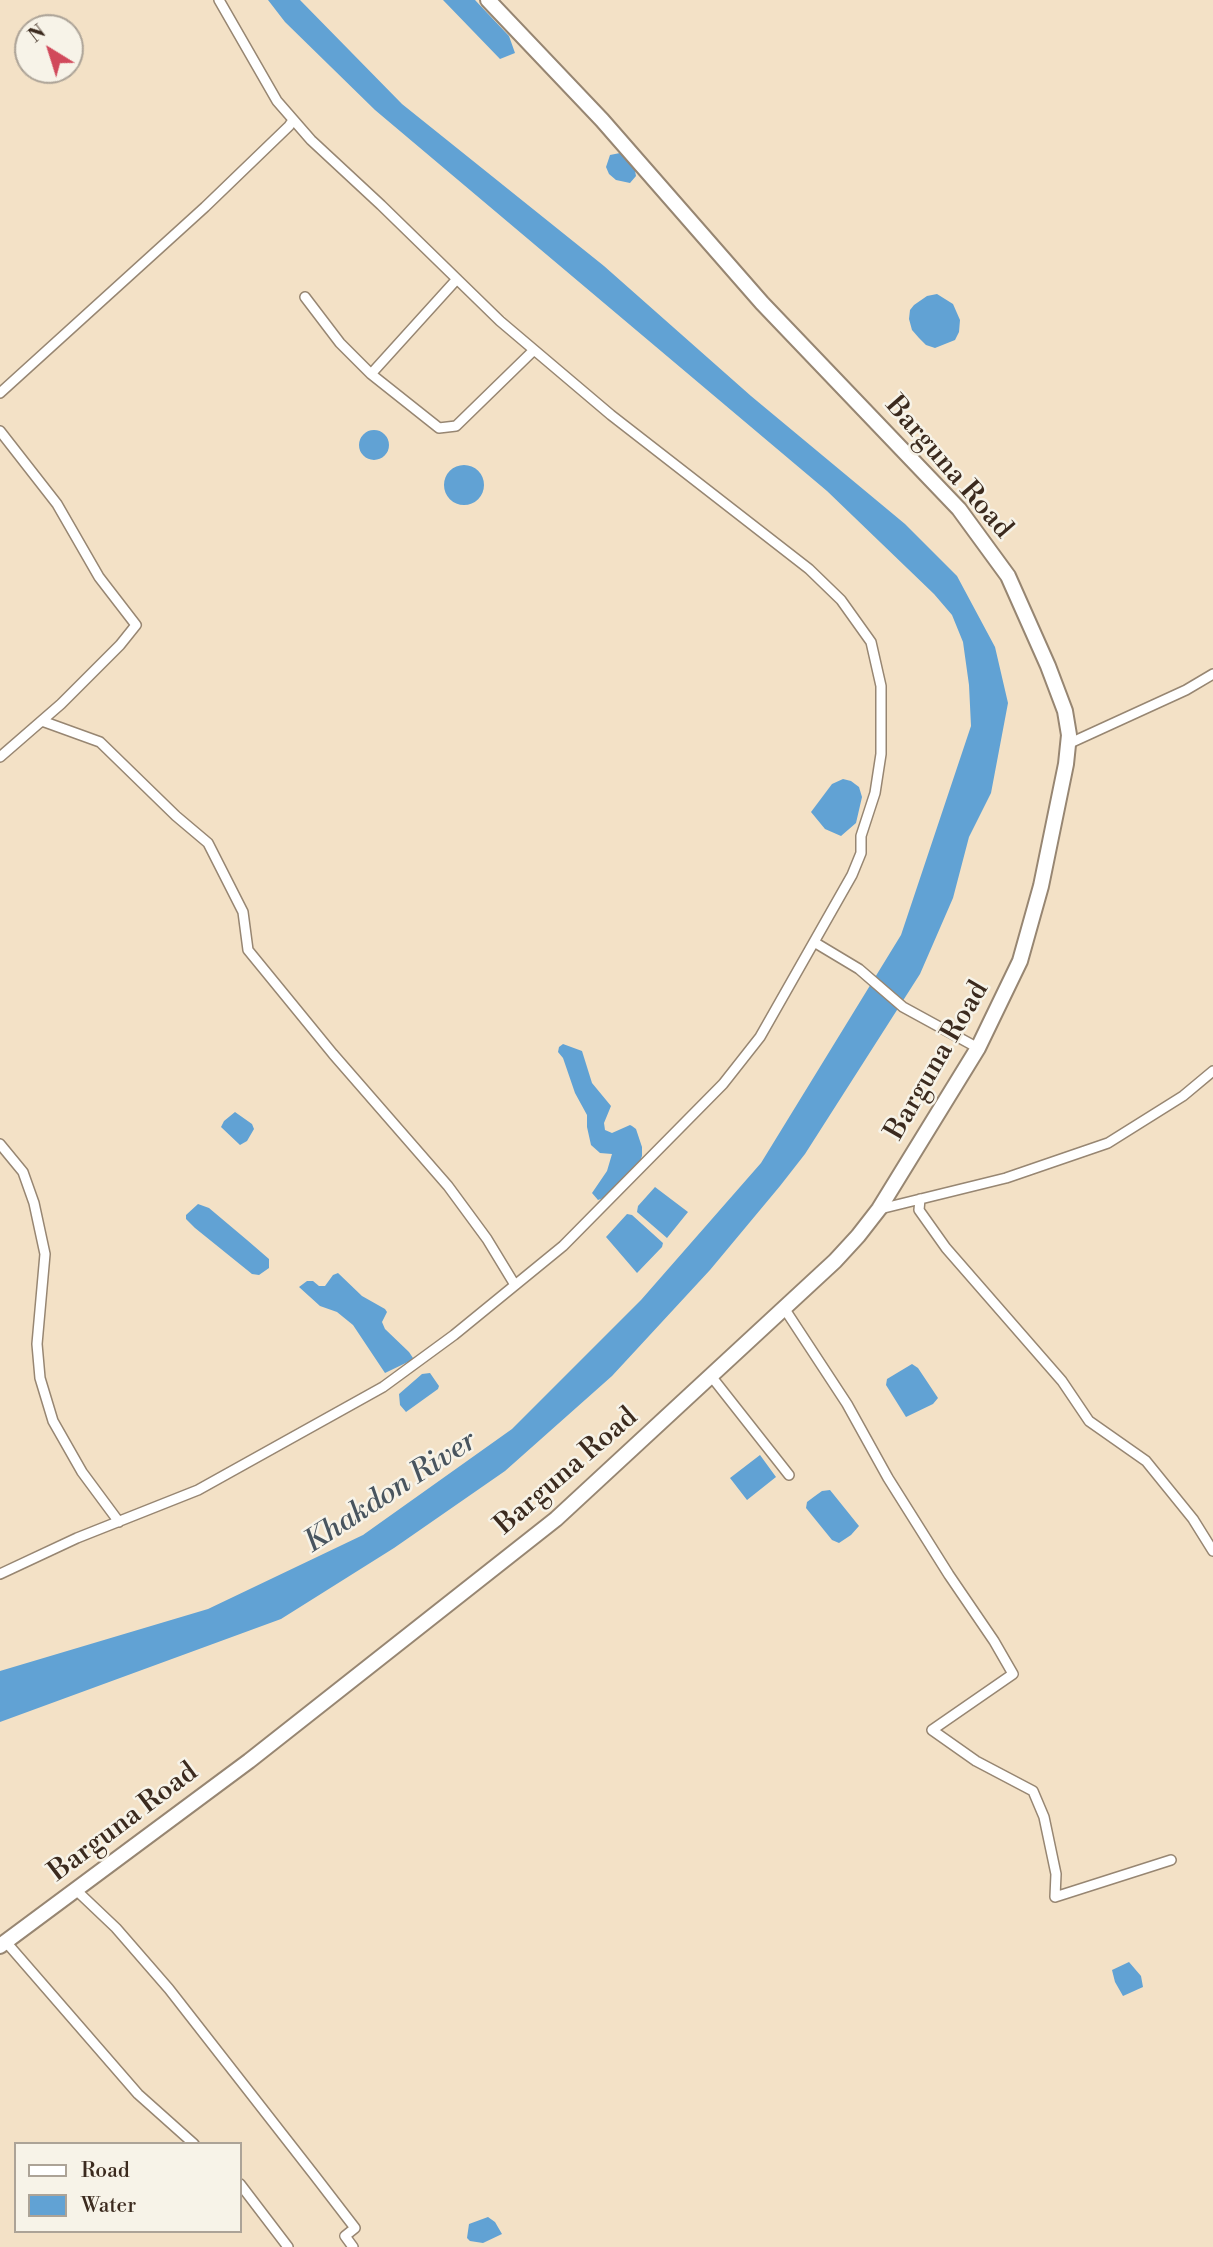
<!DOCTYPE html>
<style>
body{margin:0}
#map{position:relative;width:1213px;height:2247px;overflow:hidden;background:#f3e1c6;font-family:"Libre Bodoni",serif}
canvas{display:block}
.legend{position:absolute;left:14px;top:2142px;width:228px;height:91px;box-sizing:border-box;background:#f7f3e8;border:2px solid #aca397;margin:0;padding:9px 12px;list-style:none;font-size:21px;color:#3b2a1e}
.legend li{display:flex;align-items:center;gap:14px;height:35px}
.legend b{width:35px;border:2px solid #aca397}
.north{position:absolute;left:14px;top:14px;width:70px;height:70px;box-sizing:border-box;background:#f7f3e8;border:2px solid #aca397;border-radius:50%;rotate:322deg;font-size:19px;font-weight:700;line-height:28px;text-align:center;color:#3b2a1e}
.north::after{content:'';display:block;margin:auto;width:24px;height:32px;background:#d1495b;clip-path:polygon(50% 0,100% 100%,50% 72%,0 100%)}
</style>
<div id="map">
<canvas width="1213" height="2247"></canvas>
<ul class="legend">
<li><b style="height:9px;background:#fff"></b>Road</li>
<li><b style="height:19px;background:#61a2d4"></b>Water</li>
</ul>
<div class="north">N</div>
</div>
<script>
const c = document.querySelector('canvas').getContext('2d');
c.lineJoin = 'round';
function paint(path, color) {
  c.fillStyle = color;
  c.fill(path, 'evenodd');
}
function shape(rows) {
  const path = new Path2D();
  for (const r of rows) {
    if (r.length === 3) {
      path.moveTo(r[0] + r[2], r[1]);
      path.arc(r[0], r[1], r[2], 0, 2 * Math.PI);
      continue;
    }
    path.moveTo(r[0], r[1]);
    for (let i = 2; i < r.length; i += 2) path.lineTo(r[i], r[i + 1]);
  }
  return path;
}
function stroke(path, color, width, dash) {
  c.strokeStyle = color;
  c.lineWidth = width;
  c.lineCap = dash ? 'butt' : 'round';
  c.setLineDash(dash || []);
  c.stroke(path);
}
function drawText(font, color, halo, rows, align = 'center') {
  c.font = font + ' "Libre Bodoni",serif';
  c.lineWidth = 5;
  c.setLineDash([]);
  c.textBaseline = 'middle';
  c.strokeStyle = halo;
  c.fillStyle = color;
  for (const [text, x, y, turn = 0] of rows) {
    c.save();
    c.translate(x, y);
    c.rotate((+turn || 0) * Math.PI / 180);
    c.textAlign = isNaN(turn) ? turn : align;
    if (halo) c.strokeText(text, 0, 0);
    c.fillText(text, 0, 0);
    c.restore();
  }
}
const water = shape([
 [268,0,300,0,402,104,604,266,751,396,905,524,957,576,995,647,1008,703,991,793,969,837,953,898,920,974,805,1154,780,1186,710,1270,612,1376,505,1471,394,1548,281,1619,0,1722,0,1671,208,1609,363,1535,512,1429,641,1300,761,1163,901,935,971,726,969,685,963,642,952,615,934,594,827,491,375,110,285,22],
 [443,0,475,0,509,36,515,53,500,59],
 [620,153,634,165,636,176,630,183,616,180,609,174,606,167,610,155],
 [937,294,953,304,960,320,959,332,955,340,935,348,926,345,919,338,912,330,909,319,910,310,914,305,927,296],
 [374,445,15],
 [464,485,20],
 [843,779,851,781,859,787,862,797,856,823,841,836,825,829,811,812,832,784],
 [563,1044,582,1051,592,1083,611,1106,604,1123,605,1130,612,1133,630,1125,632,1126,636,1129,642,1147,642,1156,639,1164,606,1197,598,1200,592,1193,607,1171,612,1154,600,1153,591,1145,587,1127,587,1115,575,1093,563,1058,558,1052,559,1047],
 [235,1112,252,1124,254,1129,247,1141,240,1145,221,1127,224,1121],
 [655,1187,688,1212,667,1238,637,1212,638,1206],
 [198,1204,209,1208,247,1240,269,1259,269,1268,259,1275,252,1274,195,1228,186,1219,186,1215],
 [627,1214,632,1215,663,1243,662,1247,637,1273,606,1237],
 [338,1273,362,1296,385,1309,387,1312,382,1322,385,1329,409,1352,413,1358,412,1360,385,1373,353,1325,337,1312,320,1306,299,1287,307,1281,313,1281,319,1286,325,1286,333,1275],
 [912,1364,918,1368,938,1398,933,1404,906,1417,886,1385,887,1379],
 [430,1373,439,1386,438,1389,406,1412,400,1405,399,1394,422,1374],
 [760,1455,776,1477,747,1500,730,1478],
 [830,1490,859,1526,851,1535,839,1543,832,1540,806,1508,807,1502,815,1496,822,1491],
 [1129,1962,1141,1976,1143,1987,1123,1996,1115,1982,1112,1970],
 [488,2217,495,2222,502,2234,483,2243,470,2241,467,2238,469,2224]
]);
const minor = shape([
 [305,297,340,343,371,374,439,428,456,426,534,350],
 [371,374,457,279],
 [0,393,205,207,289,126,293,120],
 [0,431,57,504,99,577,136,625,120,645,61,704,0,757],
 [42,721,100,742,176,816,208,843,243,912,248,950,333,1054,448,1186,487,1239,515,1285],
 [1068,744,1186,690,1213,674],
 [814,942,859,969,903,1007,978,1048],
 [0,1144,23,1172,34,1203,45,1254,37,1344,40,1378,53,1421,82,1472,119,1522],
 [920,1199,919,1210,946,1248,1062,1381,1089,1421,1146,1461,1193,1519,1213,1551],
 [880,1209,1006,1178,1108,1143,1183,1096,1213,1071],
 [784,1308,847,1404,888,1478,949,1575,994,1641,1013,1674,932,1730,976,1761,1033,1791,1044,1817,1056,1874,1055,1897,1171,1860],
 [711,1376,789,1475],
 [0,1574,77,1538,198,1490,383,1387,454,1335,563,1246,723,1084,760,1037,852,875,861,853,861,836,875,793,881,754,881,686,871,642,841,600,809,569,611,415,500,321,381,205,311,140,277,101,219,0],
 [76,1890,116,1928,169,1989,315,2176,355,2228,345,2236,353,2247],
 [6,1942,138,2094,194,2144],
 [240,2184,288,2247]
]);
const primary = shape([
 [0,1946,249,1761,556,1519,835,1261,858,1236,879,1209,978,1048,1020,961,1041,886,1066,764,1069,735,1065,711,1048,666,1008,576,959,509,762,303,602,120,488,0]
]);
const streetNames = [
 ["Barguna Road",948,468,49],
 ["Barguna Road",938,1061,-60],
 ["Barguna Road",567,1472,-41],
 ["Barguna Road",124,1823,-37]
];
const waterNames = [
 ["Khakdon River",391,1493,-33]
];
paint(water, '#61a2d4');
stroke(minor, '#978672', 12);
stroke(primary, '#978672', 18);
stroke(minor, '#fff', 9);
stroke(primary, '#fff', 14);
drawText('28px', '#3b2a1e', '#f7f3e8', streetNames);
drawText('italic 30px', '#48545e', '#f7f3e8', waterNames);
</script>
